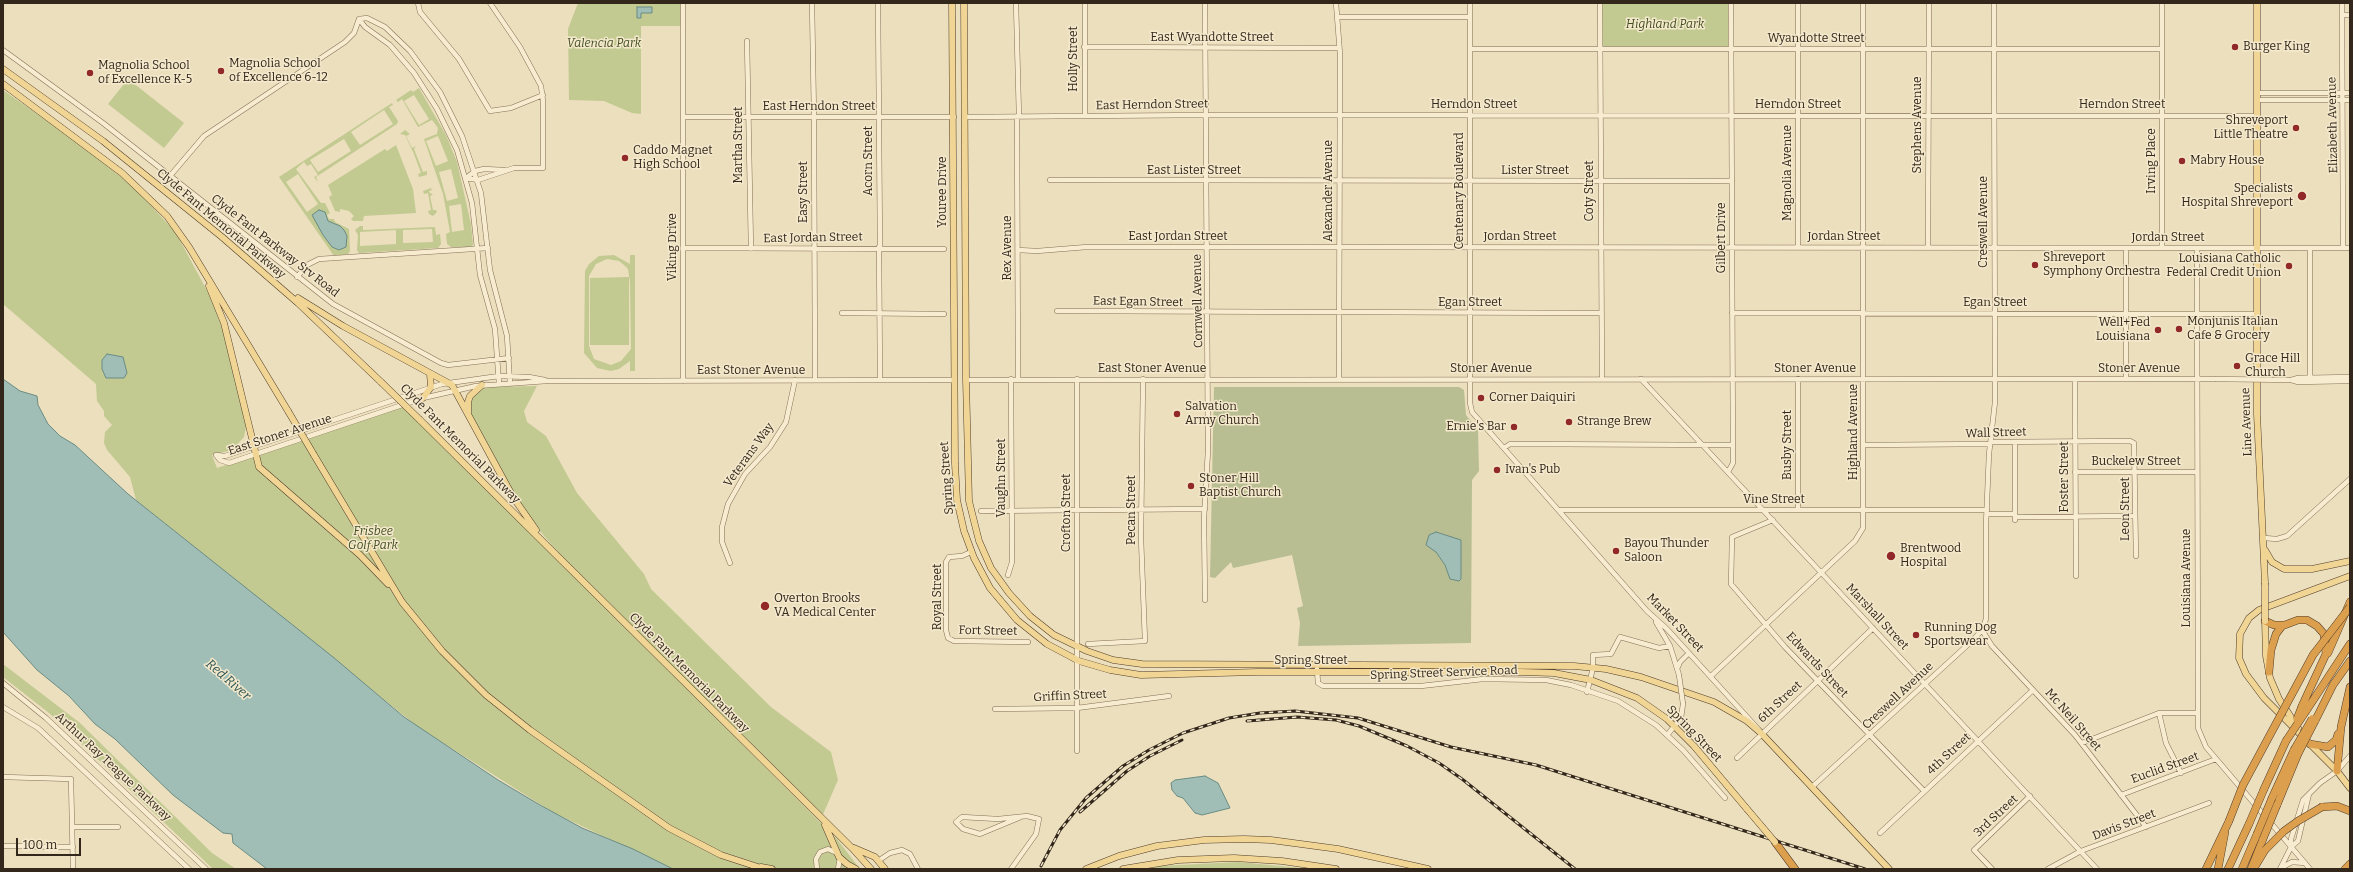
<!DOCTYPE html>
<style>
body{margin:0}
#map{position:relative;width:2353px;height:872px;overflow:hidden;background:#ecdfbd;font-family:Bitter,serif}
canvas{display:block}
.frame{position:absolute;inset:0;border:4px solid #33271b;pointer-events:none}
.scale{position:absolute;left:16px;top:838px;width:65px;height:18px;box-sizing:border-box;border:2px solid #33271b;border-top:0;padding-left:5px;font-size:12px;line-height:14px;white-space:nowrap;color:#33271b;-webkit-text-stroke:3px #f4e9cc;paint-order:stroke}
</style>
<div id="map">
<canvas width="2353" height="872"></canvas>
<div class="frame"></div>
<div class="scale">100 m</div>
</div>
<script>
const c = document.querySelector('canvas').getContext('2d');
c.lineJoin = 'round';
function paint(path, color) {
  c.fillStyle = color;
  c.fill(path, 'evenodd');
}
function shape(rows) {
  const path = new Path2D();
  for (const r of rows) {
    path.moveTo(r[0], r[1]);
    for (let i = 2; i < r.length; i += 2) path.lineTo(r[i], r[i + 1]);
  }
  return path;
}
function stroke(path, color, width, dash) {
  c.strokeStyle = color;
  c.lineWidth = width;
  c.lineCap = dash ? 'butt' : 'round';
  c.setLineDash(dash || []);
  c.stroke(path);
}
function drawText(font, color, halo, rows, align = 'center') {
  c.font = font + ' Bitter,serif';
  c.lineWidth = 3;
  c.setLineDash([]);
  c.textBaseline = 'middle';
  c.strokeStyle = halo;
  c.fillStyle = color;
  for (const [text, x, y, turn = 0] of rows) {
    c.save();
    c.translate(x, y);
    c.rotate((+turn || 0) * Math.PI / 180);
    c.textAlign = isNaN(turn) ? turn : align;
    if (halo) c.strokeText(text, 0, 0);
    c.fillText(text, 0, 0);
    c.restore();
  }
}
const green = shape([
 [578,3,683,3,683,26,641,26,641,114,632,113,604,101,569,100,568,29],
 [1601,3,1728,3,1728,48,1601,48],
 [128,79,184,123,164,148,108,104],
 [419,88,446,135,457,162,471,224,473,245,470,247,451,247,447,244,446,234,450,232,443,194,424,139,437,134,438,128,432,120,418,127,402,99,398,102,396,100,411,90,413,92],
 [414,95,429,119,419,125,404,101],
 [438,136,448,161,436,166,426,141],
 [451,169,458,198,447,201,439,172],
 [461,204,464,230,452,232,449,206],
 [3,90,66,134,133,186,176,233,211,298,224,333,246,427,244,437,232,450,212,455,217,468,405,406,837,839,860,869,673,869,554,813,418,727,136,500,130,477,107,450,104,443,105,432,112,425,104,416,104,411,97,401,96,384,3,304],
 [392,103,393,105,389,107,398,121,397,124,316,177,318,182,314,177,318,175,311,164,307,166,304,162,296,169,321,203,325,203,330,213,327,215,329,219,334,219,335,222,349,229,350,251,348,254,334,256,279,177],
 [384,110,393,124,360,145,351,132],
 [344,139,351,151,318,172,310,160],
 [298,174,318,204,307,212,286,182],
 [405,130,410,134,406,136,412,148,416,146,414,149,423,172,427,171,427,175,419,177,418,174,421,173,414,154,405,135,400,134],
 [396,145,413,189,416,213,364,216,363,221,353,221,351,219,354,216,349,211,340,209,340,212,335,211,329,197,332,195,328,185,385,149,387,151],
 [431,188,432,191,430,190,429,192,433,195,430,196,433,210,436,210,437,212,433,216,429,214,428,211,431,210,428,193,424,194,423,191],
 [360,226,363,226,363,230,435,227,436,235,440,234,441,244,438,248,359,253,357,250,358,235,355,230],
 [432,229,433,242,403,243,403,230],
 [396,230,396,244,360,246,360,232],
 [614,255,630,264,630,255,635,255,635,371,630,371,630,361,619,369,611,371,597,368,584,353,585,271,589,264,599,256],
 [607,259,619,261,624,265,628,269,630,282,631,349,621,361,611,365,594,359,589,346,589,276,596,264],
 [629,277,629,345,590,345,590,278],
 [537,386,524,411,527,422,546,436,577,493,644,574,651,589,771,707,831,752,838,780,821,819,571,567,531,521,517,500,469,412,472,396,484,387],
 [3,664,80,723,212,853,236,869,213,869,49,713,3,677],
 [1239,862,1311,869,1146,869,1158,866]
]);
const cemetery = shape([
 [1214,387,1459,387,1464,390,1466,415,1478,430,1479,471,1472,480,1471,643,1298,646,1300,623,1297,608,1303,606,1292,555,1233,568,1231,562,1215,578,1210,577]
]);
const water = shape([
 [637,7,652,7,652,13,641,13,641,18,637,18,637,7],
 [319,210,325,212,328,221,340,226,344,230,347,236,346,247,339,250,332,247,323,235,312,215,319,210],
 [107,354,123,357,127,373,124,378,106,378,102,369,102,360,107,354],
 [3,379,20,391,37,396,38,405,48,424,60,436,75,445,128,494,333,657,404,717,498,780,540,805,582,828,633,849,673,869,267,869,233,843,232,834,223,833,173,795,115,739,95,724,69,696,37,670,3,632,3,379],
 [1436,532,1461,540,1461,579,1459,581,1450,579,1445,565,1436,552,1426,545,1429,535,1436,532],
 [1205,776,1218,783,1230,808,1202,815,1195,813,1183,798,1177,796,1172,790,1171,783,1175,780,1205,776]
]);
const minor = shape([
 [418,3,420,12,459,59,490,111,511,108,543,95],
 [812,3,814,117,815,380],
 [878,3,880,247],
 [1016,3,1019,117],
 [1085,3,1085,116],
 [1336,3,1340,54,1339,379],
 [1470,3,1470,403,1472,412,1647,611,1667,629,1759,730],
 [1600,3,1602,379],
 [1798,3,1798,247],
 [2162,3,2162,248],
 [2342,3,2343,248],
 [2342,15,2350,15],
 [1337,17,1470,17],
 [359,19,367,18,385,27,410,51,440,92,462,136,481,193,490,270,507,336,510,384],
 [359,19,365,27,390,45,414,73,437,109,457,150,472,203,480,275,495,329,499,384],
 [747,41,751,249],
 [1084,47,1339,48],
 [1470,49,2162,49],
 [3,50,103,123,333,304,441,363,448,365,509,358],
 [2257,93,2350,93],
 [2257,100,2350,100],
 [683,117,954,117],
 [965,117,1206,115,2257,116],
 [1017,117,1018,379],
 [170,176,204,136,345,42,354,33,359,19],
 [466,178,478,180,514,168,543,168,543,101,541,86,520,47,490,3],
 [466,178,475,171,484,169,504,170],
 [1050,180,1732,181],
 [879,247,880,380],
 [1928,247,1929,3],
 [683,248,944,249],
 [2197,248,2198,728,2206,747,2310,869],
 [2310,248,2310,377],
 [1018,250,1037,251,1087,247,2350,248],
 [297,277,307,265,319,259,488,248],
 [1057,311,1601,313],
 [842,313,944,314],
 [1732,313,2257,314],
 [1077,379,1077,751],
 [1641,379,2097,869],
 [1798,379,1798,510],
 [2075,379,2076,576],
 [2126,379,2126,248],
 [966,380,2214,379],
 [2291,380,2298,378,2350,377],
 [2291,380,2298,382,2350,381],
 [683,381,683,3],
 [1991,442,2130,441,2134,443,2136,556],
 [2015,442,2015,520],
 [1864,445,1990,444],
 [1504,448,1510,444,1733,445],
 [216,455,220,460,229,463,423,398,476,386,547,381,955,380],
 [216,455,225,456,442,384,499,376,529,377,545,380],
 [1728,472,1733,463,1731,3],
 [2075,472,2197,472],
 [1560,510,1987,510],
 [981,511,1205,509],
 [1987,514,2015,514],
 [2015,517,2135,516],
 [1773,520,1732,537,1731,584,1785,647,1924,791],
 [2264,538,2277,539,2287,536,2350,479],
 [971,552,962,556,949,557,946,562,946,630,948,638,954,641,1028,642],
 [730,563,722,542,722,527,728,504,745,474,770,447,786,422,795,380],
 [1008,575,1012,562,1011,379],
 [1205,600,1204,518,1208,451,1205,3],
 [1656,622,1670,646,1679,675],
 [1982,630,1992,646,2075,735,2146,827],
 [1088,644,1145,641,1141,538,1143,379],
 [1678,667,1680,662,1689,653],
 [1317,669,1318,683,1323,686,1421,686,1483,679,1546,680,1571,685,1618,701,1656,725,1683,750,1725,798],
 [1711,676,1855,541,1863,528,1863,3],
 [3,683,46,718,206,869],
 [1587,692,1593,668,1593,655,1611,654,1620,637,1659,648,1670,646],
 [3,707,38,728,189,869],
 [995,709,1077,708,1169,696],
 [2159,713,2166,743,2181,773],
 [1668,734,1681,718,1683,704],
 [2082,743,2159,713,2197,713],
 [1737,758,1873,628],
 [3,777,71,779,73,869],
 [1812,787,1973,640,1982,630,1986,619,1986,524,1989,454,1995,402,1994,3],
 [2121,795,2216,759],
 [73,827,118,827],
 [1880,833,2033,690],
 [3,846,73,847],
 [2291,847,2291,839,2303,800,2320,783,2337,771,2350,756],
 [878,861,890,853,902,850,910,854,918,869],
 [2281,868,2292,862,2305,863],
 [817,869,816,859,820,852,828,849,837,853],
 [838,869,840,858],
 [1011,869,1036,834,1039,819,1027,816,998,819,962,817,956,822,963,829,980,834,1021,817],
 [1992,869,1974,850,2030,796],
 [2048,869,2081,851,2209,803],
 [2280,869,2291,847,2298,841,2309,794]
]);
const major = shape([
 [952,3,955,464,957,500,964,531,974,558,990,588,1017,620,1047,644,1079,661,1110,670,1141,675,1258,672,1521,672,1554,673,1591,680,1637,698,1667,719,1694,746,1747,809],
 [964,3,966,380,969,501,979,541,991,568,1009,593,1030,616,1054,635,1087,651,1113,660,1142,664,1574,666,1606,669,1641,677,1714,702,1747,721,1761,733,1889,869],
 [2257,3,2257,414,2265,583],
 [3,69,103,141,222,237,298,303,381,382],
 [3,84,122,173,167,216,189,247,288,411],
 [209,286,224,323,259,467,360,555,388,584],
 [298,298,343,326,452,385,513,497,536,530],
 [423,398,431,387,430,374],
 [468,412,468,402,470,396,482,385],
 [420,420,852,848,871,869],
 [314,455,402,602,442,651,486,695,530,730,669,828,721,855,764,869],
 [2265,550,2272,562,2284,569,2312,569,2350,561],
 [2265,621,2266,656,2270,678,2279,699,2298,728],
 [2305,739,2264,698,2246,674,2239,658,2240,634,2249,618,2259,610,2350,576],
 [2308,742,2337,771,2350,788],
 [825,825,839,857,847,864,856,869],
 [854,848,875,857,885,869],
 [761,867,772,869],
 [1086,869,1119,856,1157,846,1204,840,1244,839,1271,840,1338,849,1428,869],
 [1123,869,1178,860,1234,858,1282,861,1336,869]
]);
const highway = shape([
 [2265,621,2274,625,2283,625],
 [2328,653,2350,602],
 [2269,672,2271,650,2276,634,2282,626,2298,620,2307,620,2317,626,2324,634,2326,654,2302,706],
 [2306,711,2350,644],
 [2315,721,2333,685,2350,661],
 [2310,744,2328,747,2336,740,2338,734],
 [2337,771,2341,727,2350,687],
 [2264,789,2286,741],
 [2272,798,2294,750],
 [2277,805,2298,754],
 [2322,807,2337,806,2350,811],
 [1775,842,1795,869],
 [2256,865,2265,850],
 [2206,869,2229,821],
 [2218,869,2225,832],
 [2228,869,2249,824],
 [2242,869,2257,834],
 [2251,869,2263,839],
 [2345,869,2350,864]
]);
const rail = shape([
 [1247,721,1297,717,1336,720,1359,726,1407,746,1439,763,1462,779,1575,869],
 [1080,812,1127,771,1150,756,1182,740],
 [1041,866,1060,830,1086,798,1123,766,1149,750,1183,733,1229,718,1260,713,1295,711,1358,718,1451,747,1536,765,1865,869]
]);
const minorBridge = shape([
 [2214,379,2291,380],
 [1679,675,1683,704]
]);
const majorBridge = shape([
 [381,382,420,420],
 [288,411,314,455],
 [2265,583,2265,621],
 [1747,809,1775,842]
]);
const highwayBridge = shape([
 [2297,719,2302,706],
 [2286,741,2306,711],
 [2294,750,2312,719],
 [2298,754,2315,721],
 [2229,821,2243,785,2313,655,2350,607],
 [2249,824,2264,789],
 [2257,834,2272,798],
 [2263,839,2277,805],
 [2265,850,2284,831,2298,821,2322,807]
]);
const markers = [
 [2235,47,4,"#912928"],
 [221,71,4,"#912928"],
 [90,73,4,"#912928"],
 [2296,128,4,"#912928"],
 [625,158,4,"#912928"],
 [2182,161,4,"#912928"],
 [2302,196,5,"#912928"],
 [2035,265,4,"#912928"],
 [2289,266,4,"#912928"],
 [2179,329,4,"#912928"],
 [2158,330,4,"#912928"],
 [2237,366,4,"#912928"],
 [1481,398,4,"#912928"],
 [1177,414,4,"#912928"],
 [1569,422,4,"#912928"],
 [1514,427,4,"#912928"],
 [1497,470,4,"#912928"],
 [1191,486,4,"#912928"],
 [1616,551,4,"#912928"],
 [1891,556,5,"#912928"],
 [765,606,5,"#912928"],
 [1916,635,4,"#912928"]
];
const parkNames = [
 ["Highland Park",1665,25],
 ["Valencia Park",604,44],
 ["Frisbee",373,532],
 ["Golf Park",373,546]
];
const streetNames = [
 ["East Wyandotte Street",1212,38],
 ["Wyandotte Street",1816,39],
 ["Holly Street",1074,59,-90],
 ["East Herndon Street",1152,105,-1],
 ["Herndon Street",1474,105],
 ["Herndon Street",1798,105],
 ["Herndon Street",2122,105],
 ["East Herndon Street",819,107],
 ["Stephens Avenue",1918,125,-90],
 ["Elizabeth Avenue",2333,125,-91],
 ["Martha Street",739,145,-90],
 ["Acorn Street",869,161,-90],
 ["Irving Place",2152,161,-90],
 ["East Lister Street",1194,171],
 ["Lister Street",1535,171],
 ["Magnolia Avenue",1788,173,-90],
 ["Alexander Avenue",1329,191,-90],
 ["Centenary Boulevard",1460,191,-90],
 ["Coty Street",1590,191,-90],
 ["Easy Street",804,192,-90],
 ["Youree Drive",943,192,-90],
 ["Creswell Avenue",1984,222,-90],
 ["Clyde Fant Memorial Parkway",221,224,40],
 ["East Jordan Street",1178,237],
 ["Jordan Street",1520,237],
 ["Jordan Street",1844,237],
 ["East Jordan Street",813,238,-1],
 ["Gilbert Drive",1722,238,-90],
 ["Jordan Street",2168,238],
 ["Clyde Fant Parkway Srv Road",275,246,38],
 ["Viking Drive",673,247,-90],
 ["Rex Avenue",1008,248,-90],
 ["Cornwell Avenue",1198,301,-91],
 ["East Egan Street",1138,302,1],
 ["Egan Street",1470,303],
 ["Egan Street",1995,303],
 ["East Stoner Avenue",1152,369],
 ["Stoner Avenue",1491,369],
 ["Stoner Avenue",1815,369],
 ["Stoner Avenue",2139,369],
 ["East Stoner Avenue",751,371],
 ["Line Avenue",2247,422,-92],
 ["Highland Avenue",1854,432,-90],
 ["Wall Street",1996,433,-2],
 ["East Stoner Avenue",280,435,-18],
 ["Clyde Fant Memorial Parkway",460,444,45],
 ["Busby Street",1788,445,-90],
 ["Veterans Way",749,455,-54],
 ["Buckelew Street",2136,462],
 ["Foster Street",2065,477,-90],
 ["Spring Street",947,478,-94],
 ["Vaughn Street",1002,478,-90],
 ["Vine Street",1774,500],
 ["Leon Street",2126,509,-90],
 ["Pecan Street",1132,510,-90],
 ["Crofton Street",1067,513,-90],
 ["Louisiana Avenue",2187,578,-90],
 ["Royal Street",938,597,-90],
 ["Marshall Street",1877,617,47],
 ["Market Street",1675,623,46],
 ["Fort Street",988,631,1],
 ["Spring Street",1311,661],
 ["Edwards Street",1817,665,47],
 ["Clyde Fant Memorial Parkway",689,673,45],
 ["Spring Street Service Road",1444,673,-2],
 ["Griffin Street",1070,696,-3],
 ["Creswell Avenue",1898,696,-43],
 ["6th Street",1780,702,-43],
 ["Mc Neil Street",2073,720,49],
 ["Spring Street",1694,734,46],
 ["4th Street",1949,754,-43],
 ["Arthur Ray Teague Parkway",113,767,43],
 ["Euclid Street",2165,768,-20],
 ["3rd Street",1996,816,-43],
 ["Davis Street",2124,825,-21]
];
const poiNames = [
 ["Burger King",2243,47],
 ["Magnolia School",229,64],
 ["of Excellence 6-12",229,78],
 ["Magnolia School",98,66],
 ["of Excellence K-5",98,80],
 ["Shreveport",2288,121,"right"],
 ["Little Theatre",2288,135,"right"],
 ["Caddo Magnet",633,151],
 ["High School",633,165],
 ["Mabry House",2190,161],
 ["Specialists",2293,189,"right"],
 ["Hospital Shreveport",2293,203,"right"],
 ["Shreveport",2043,258],
 ["Symphony Orchestra",2043,272],
 ["Louisiana Catholic",2281,259,"right"],
 ["Federal Credit Union",2281,273,"right"],
 ["Monjunis Italian",2187,322],
 ["Cafe & Grocery",2187,336],
 ["Well+Fed",2150,323,"right"],
 ["Louisiana",2150,337,"right"],
 ["Grace Hill",2245,359],
 ["Church",2245,373],
 ["Corner Daiquiri",1489,398],
 ["Salvation",1185,407],
 ["Army Church",1185,421],
 ["Strange Brew",1577,422],
 ["Ernie's Bar",1506,427,"right"],
 ["Ivan's Pub",1505,470],
 ["Stoner Hill",1199,479],
 ["Baptist Church",1199,493],
 ["Bayou Thunder",1624,544],
 ["Saloon",1624,558],
 ["Brentwood",1900,549],
 ["Hospital",1900,563],
 ["Overton Brooks",774,599],
 ["VA Medical Center",774,613],
 ["Running Dog",1924,628],
 ["Sportswear",1924,642]
];
const waterNames = [
 ["Red River",228,680,41]
];
paint(green, '#c2ca92');
paint(cemetery, '#b8be91');
paint(water, '#a1beb6');
stroke(water, '#698b83', 1);
stroke(minor, '#846f57', 5.5);
stroke(major, '#513d2b', 7);
stroke(highway, '#513d2b', 8);
stroke(minor, '#f8ecd0', 4.5);
stroke(major, '#f0d594', 6);
stroke(highway, '#dc9f4d', 7);
stroke(rail, '#33271b', 3);
stroke(rail, '#f4e9cc', 1.5, [4.5]);
stroke(minorBridge, '#846f57', 5.5, []);
stroke(majorBridge, '#513d2b', 7, []);
stroke(highwayBridge, '#513d2b', 8, []);
stroke(minorBridge, '#f8ecd0', 4.5);
stroke(majorBridge, '#f0d594', 6);
stroke(highwayBridge, '#dc9f4d', 7);
for (const [x, y, r, color] of markers) {
  const dot = new Path2D();
  dot.arc(x, y, r, 0, 2 * Math.PI);
  c.fillStyle = color;
  c.fill(dot);
  stroke(dot, '#f4e9cc', 1.5);
}
drawText('italic 12px', '#434f22', '#f4e9cc', parkNames);
drawText('12px', '#33271b', '#f4e9cc', streetNames);
drawText('12px', '#33271b', '#f4e9cc', poiNames, 'left');
drawText('italic 13px', '#2b5351', '#f4e9cc', waterNames);
</script>
